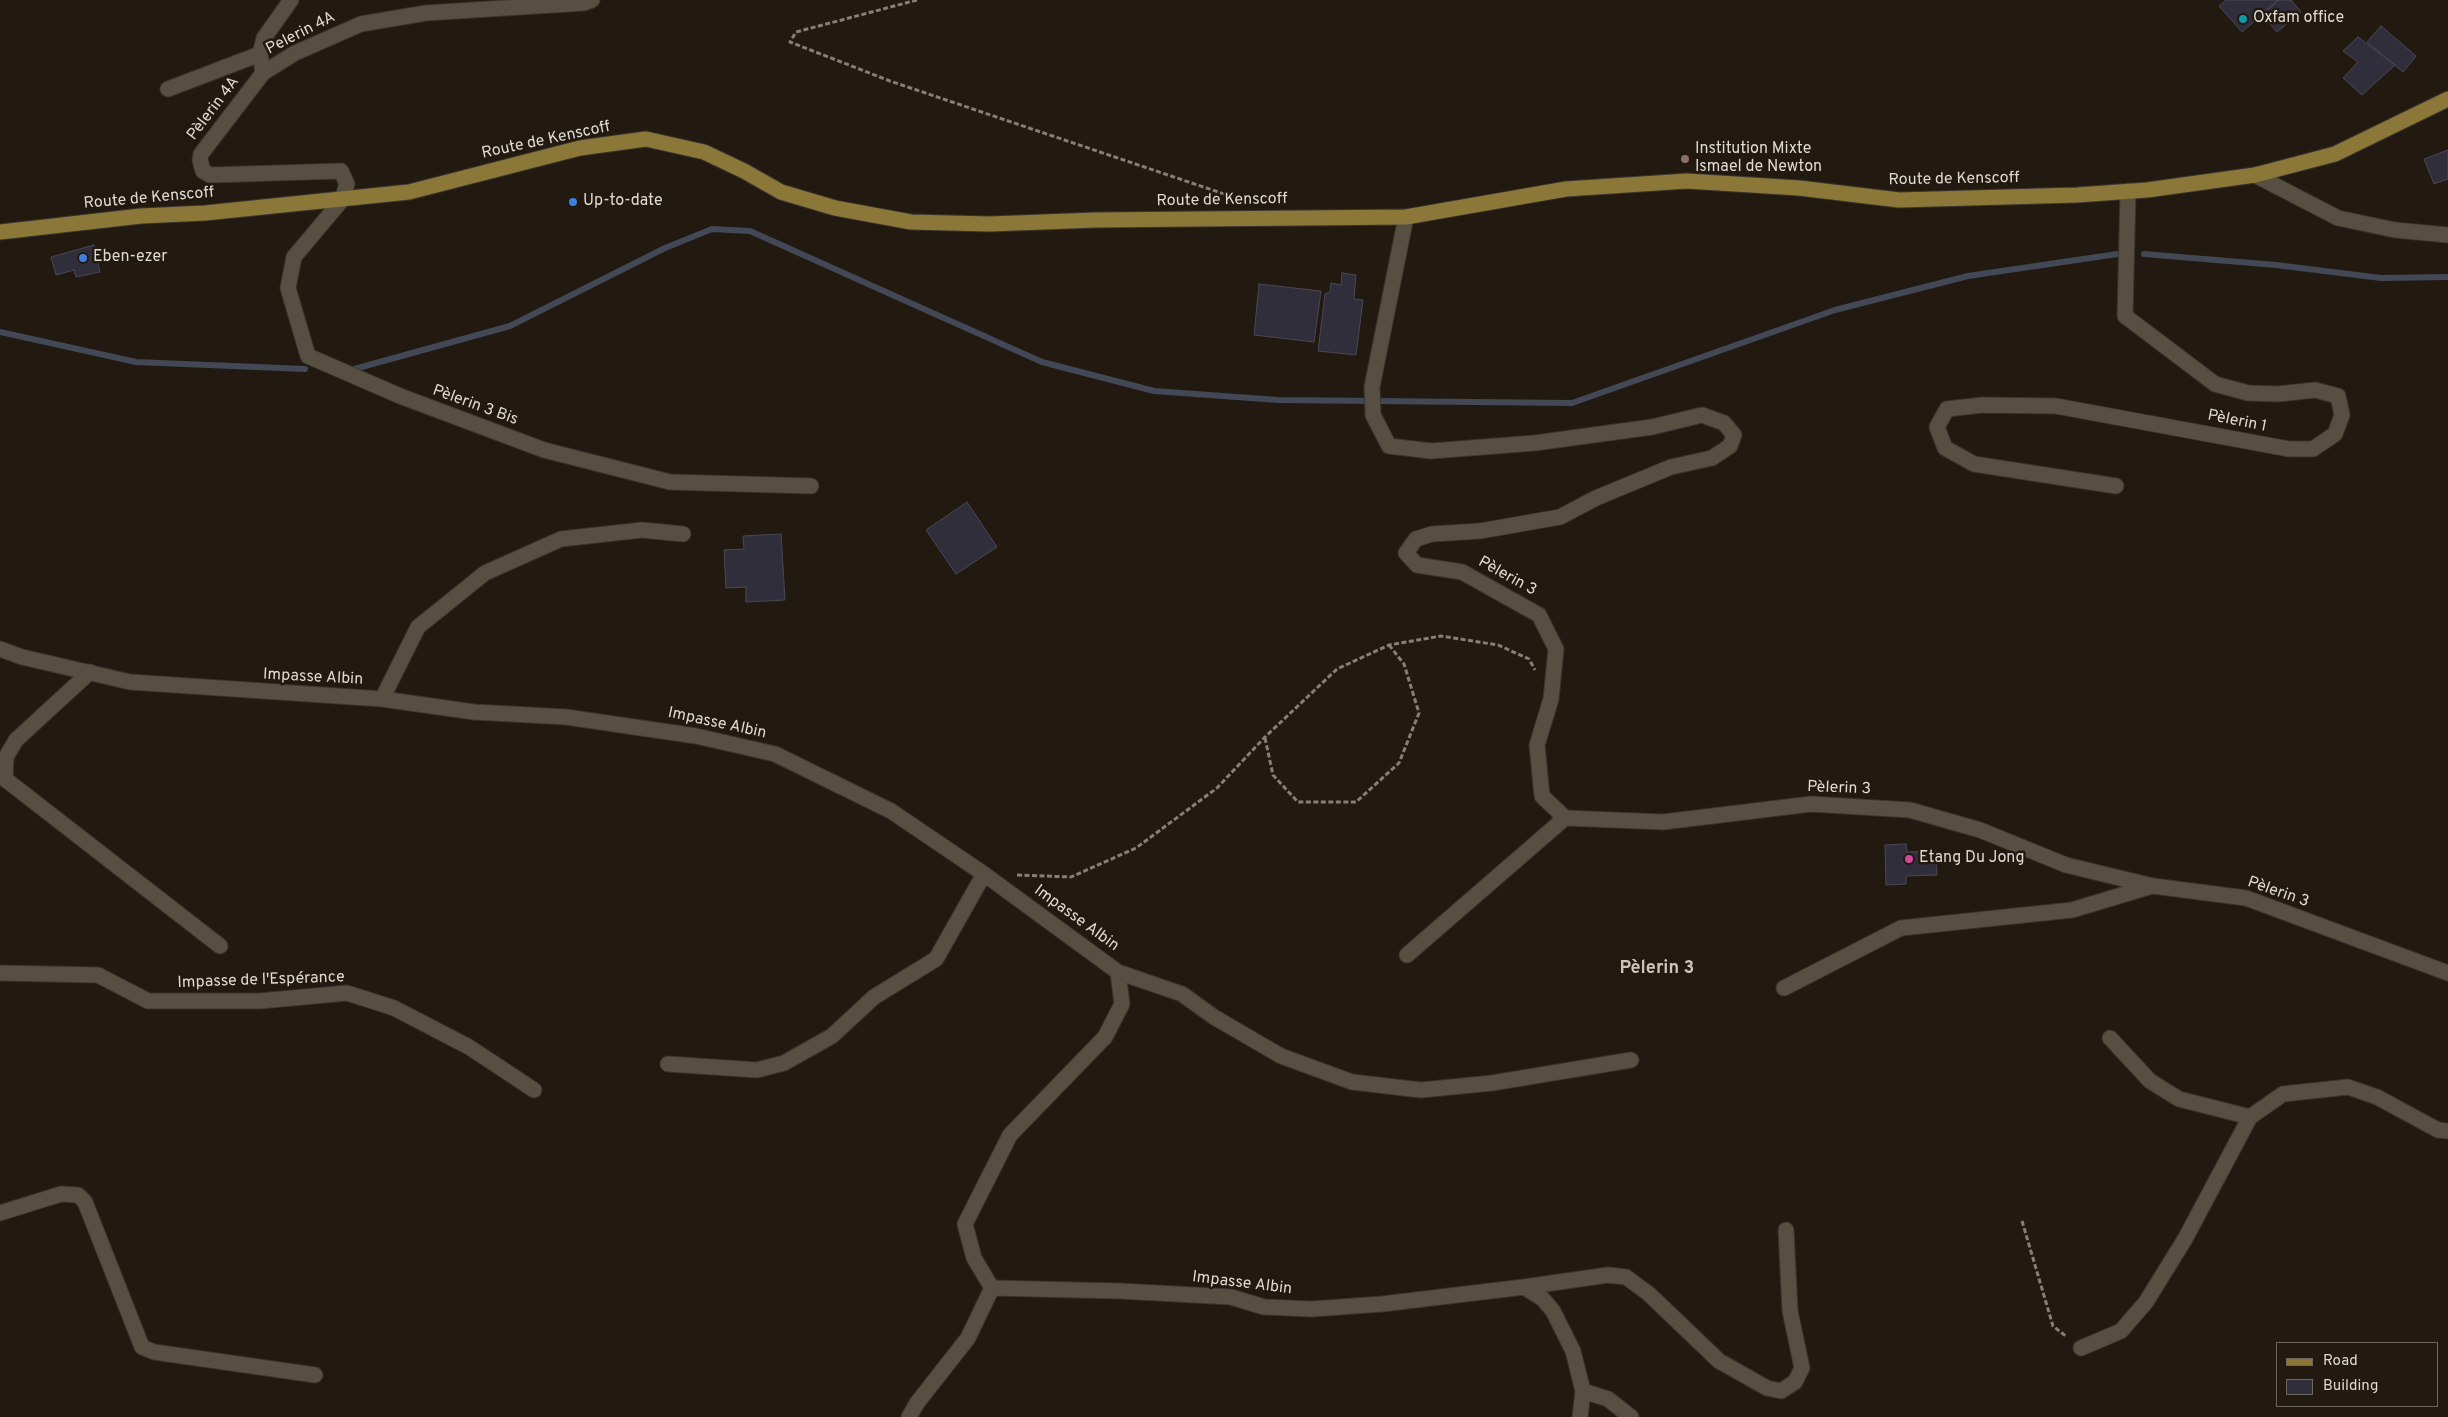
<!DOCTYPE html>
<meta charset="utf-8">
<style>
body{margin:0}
#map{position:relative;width:2448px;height:1417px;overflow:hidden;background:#221a10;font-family:Overpass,sans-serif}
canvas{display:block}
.legend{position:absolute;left:2276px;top:1342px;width:162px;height:65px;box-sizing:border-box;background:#221a10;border:1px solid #6e675e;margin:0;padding:6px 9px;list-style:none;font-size:15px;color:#dfdad3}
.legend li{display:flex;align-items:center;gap:10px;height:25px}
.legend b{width:25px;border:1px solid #6e675e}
</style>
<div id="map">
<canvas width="2448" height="1417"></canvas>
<ul class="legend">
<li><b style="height:6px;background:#8b7738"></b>Road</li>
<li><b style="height:14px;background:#302e3b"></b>Building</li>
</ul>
</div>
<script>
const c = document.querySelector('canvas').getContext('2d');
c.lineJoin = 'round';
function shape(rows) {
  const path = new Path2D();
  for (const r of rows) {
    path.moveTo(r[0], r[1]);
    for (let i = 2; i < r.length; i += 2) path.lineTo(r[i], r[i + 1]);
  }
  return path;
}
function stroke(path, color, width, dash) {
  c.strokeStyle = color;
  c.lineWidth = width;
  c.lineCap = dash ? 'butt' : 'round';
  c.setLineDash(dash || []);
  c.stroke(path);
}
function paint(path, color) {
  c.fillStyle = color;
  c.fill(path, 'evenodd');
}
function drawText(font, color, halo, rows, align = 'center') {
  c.font = font + ' Overpass,sans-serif';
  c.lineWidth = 5;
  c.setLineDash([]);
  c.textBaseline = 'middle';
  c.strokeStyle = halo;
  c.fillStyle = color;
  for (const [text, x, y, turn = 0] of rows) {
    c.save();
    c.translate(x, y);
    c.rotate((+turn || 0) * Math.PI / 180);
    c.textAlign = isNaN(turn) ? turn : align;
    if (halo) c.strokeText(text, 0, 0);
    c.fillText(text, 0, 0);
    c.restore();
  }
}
const stream = shape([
 [2144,254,2276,265,2381,278,2448,277],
 [0,332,136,362,305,369],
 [347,371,510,326,665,248,712,229,750,231,1042,362,1154,391,1278,400,1572,403,1835,310,1968,276,2124,253]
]);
const building = shape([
 [2226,0,2279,0,2242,32,2219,6,2226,0],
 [2278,0,2291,0,2301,12,2277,32,2261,14,2278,0],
 [2381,26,2416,56,2403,72,2367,42,2381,26],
 [2358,37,2395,65,2362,95,2343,78,2358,62,2343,51,2358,37],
 [2448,150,2448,179,2434,184,2424,159,2448,150],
 [94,245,100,272,76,277,74,270,56,275,51,257,94,245],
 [1342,273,1356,275,1354,299,1363,300,1356,355,1318,351,1325,294,1330,292,1331,283,1341,285,1342,273],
 [1259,284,1321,291,1314,342,1254,335,1259,284],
 [967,502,997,547,956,574,926,530,967,502],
 [781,534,785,600,746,602,746,587,726,588,724,550,744,549,743,536,781,534],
 [1906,844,1907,852,1936,851,1937,875,1906,876,1906,884,1886,885,1885,845,1906,844]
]);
const path = shape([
 [917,0,796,32,790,42,890,81,1239,199],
 [1265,738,1273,775,1298,802,1356,802,1399,763,1419,713,1404,664,1389,645],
 [1017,875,1071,877,1136,848,1217,788,1265,737,1337,669,1389,645,1441,636,1498,645,1529,659,1535,670],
 [2022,1221,2053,1326,2067,1337]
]);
const minor = shape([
 [291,0,264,38,260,54,263,73,201,154,200,160,203,171,210,175,341,171,347,184,342,200,294,257,288,288,308,356,400,396,544,450,670,482,811,486],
 [263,73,295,53,361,24,426,13,584,3,592,0],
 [168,89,260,54],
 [2255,175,2338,218,2395,230,2448,235],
 [1406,217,1372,387,1373,415,1389,446,1431,451,1535,443,1652,427,1702,415,1724,423,1734,435,1730,446,1712,458,1671,467,1596,498,1560,517,1480,531,1432,534,1416,539,1406,553,1417,565,1462,572,1539,615,1556,649,1551,699,1537,745,1542,796,1565,818,1663,822,1811,804,1910,810,1980,830,2066,865,2153,886,2246,898,2448,973],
 [2116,486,1974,464,1945,448,1937,427,1947,409,1982,405,2056,406,2289,449,2313,449,2335,434,2342,415,2338,396,2315,390,2278,394,2248,393,2215,384,2125,316,2128,191],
 [0,649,22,657,130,682,382,699,474,712,566,717,696,736,775,754,891,811,984,874,1118,972,1182,994,1214,1017,1281,1056,1352,1082,1421,1090,1492,1083,1631,1060],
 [90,672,16,740,6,757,5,779,220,946],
 [382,699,418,627,485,573,561,539,642,530,683,534],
 [1407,955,1565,818],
 [1118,972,1122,1004,1105,1037,1010,1135,965,1224,974,1258,992,1288,1119,1291,1231,1297,1264,1307,1312,1309,1382,1304,1524,1287,1543,1299,1553,1311,1573,1351,1583,1391,1580,1417],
 [0,973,98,975,148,1001,260,1001,347,993,394,1008,469,1047,534,1090],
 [1784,988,1901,928,2072,910,2152,886],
 [2110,1038,2150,1081,2179,1099,2250,1117],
 [668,1064,757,1070,784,1063,832,1036,874,997,936,959,984,874],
 [0,1213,61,1194,78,1195,85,1202,142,1347,154,1352,315,1375],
 [1524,1287,1608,1275,1626,1277,1649,1294,1719,1361,1767,1388,1781,1391,1795,1382,1802,1368,1790,1311,1786,1230],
 [2081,1348,2121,1331,2146,1302,2185,1239,2250,1117,2283,1094,2348,1087,2377,1097,2438,1130,2448,1131],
 [1583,1391,1608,1399,1631,1417],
 [909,1417,917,1403,968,1338,992,1288]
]);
const major = shape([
 [0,232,141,216,205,213,409,192,580,148,646,139,704,152,744,171,781,192,835,208,911,222,990,224,1096,220,1406,217,1566,189,1687,181,1799,188,1899,200,2077,195,2147,190,2255,175,2335,154,2448,99]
]);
const markers = [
 [2243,19,5,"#0f9aa8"],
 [1685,159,5,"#8d6e63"],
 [573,202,5,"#3f7fe0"],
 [83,258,5,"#3f7fe0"],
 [1909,859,5,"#d1479c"]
];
const poiNames = [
 ["Oxfam office",2253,19],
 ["Institution Mixte",1695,150],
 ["Ismael de Newton",1695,168],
 ["Up-to-date",583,202],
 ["Eben-ezer",93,258],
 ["Etang Du Jong",1919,859]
];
const streetNames = [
 ["Pelerin 4A",301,34,-27],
 ["Pèlerin 4A",214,109,-53],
 ["Route de Kenscoff",546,141,-12],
 ["Route de Kenscoff",1954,180,-1],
 ["Route de Kenscoff",149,199,-5],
 ["Route de Kenscoff",1222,201,-1],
 ["Pèlerin 3 Bis",475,406,20],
 ["Pèlerin 1",2237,422,11],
 ["Pèlerin 3",1507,577,29],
 ["Impasse Albin",313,678,3],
 ["Impasse Albin",717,724,12],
 ["Pèlerin 3",1839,789,2],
 ["Pèlerin 3",2278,893,19],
 ["Impasse Albin",1076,919,36],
 ["Impasse de l'Espérance",261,981,-2],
 ["Impasse Albin",1242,1284,7]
];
const neighbourhoodNames = [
 ["Pèlerin 3",1657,969]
];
stroke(stream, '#434856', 6);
paint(building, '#302e3b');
stroke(building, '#4a4855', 1);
stroke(minor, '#3a342f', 17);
stroke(major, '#3a342f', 17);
stroke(path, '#857f76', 3, [5, 2.5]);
stroke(minor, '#584f43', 15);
stroke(major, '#8b7738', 15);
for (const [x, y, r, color] of markers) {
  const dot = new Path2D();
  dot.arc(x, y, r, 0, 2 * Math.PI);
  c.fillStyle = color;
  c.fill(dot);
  stroke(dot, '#221a10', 2);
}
drawText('16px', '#dfdad3', '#221a10', poiNames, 'left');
drawText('16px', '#dfdad3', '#221a10', streetNames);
drawText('bold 18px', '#cfc4b7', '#221a10', neighbourhoodNames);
</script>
